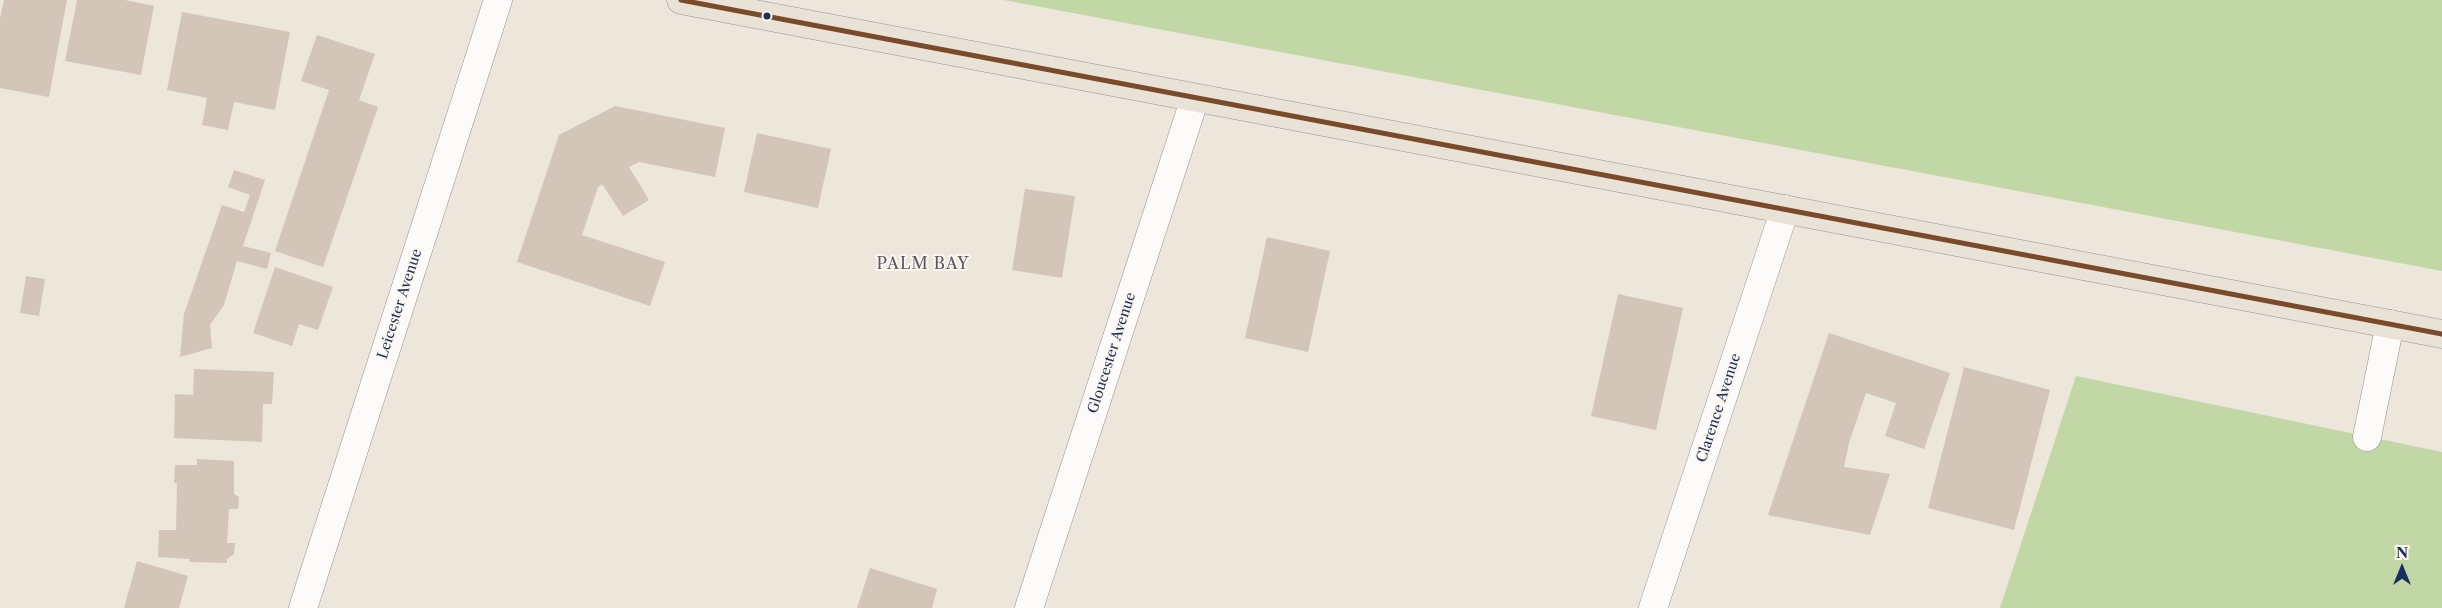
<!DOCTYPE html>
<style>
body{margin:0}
#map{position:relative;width:2442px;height:608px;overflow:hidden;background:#ede6da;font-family:"Libre Caslon Text",serif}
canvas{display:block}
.north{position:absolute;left:2377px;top:543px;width:50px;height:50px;-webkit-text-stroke:4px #fbf7ec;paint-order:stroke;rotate:0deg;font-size:14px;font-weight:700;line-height:20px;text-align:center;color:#1b2f5e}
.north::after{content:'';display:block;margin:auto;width:18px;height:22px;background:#1b2f5e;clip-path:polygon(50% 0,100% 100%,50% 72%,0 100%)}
</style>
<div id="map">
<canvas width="2442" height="608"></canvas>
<div class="north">N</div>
</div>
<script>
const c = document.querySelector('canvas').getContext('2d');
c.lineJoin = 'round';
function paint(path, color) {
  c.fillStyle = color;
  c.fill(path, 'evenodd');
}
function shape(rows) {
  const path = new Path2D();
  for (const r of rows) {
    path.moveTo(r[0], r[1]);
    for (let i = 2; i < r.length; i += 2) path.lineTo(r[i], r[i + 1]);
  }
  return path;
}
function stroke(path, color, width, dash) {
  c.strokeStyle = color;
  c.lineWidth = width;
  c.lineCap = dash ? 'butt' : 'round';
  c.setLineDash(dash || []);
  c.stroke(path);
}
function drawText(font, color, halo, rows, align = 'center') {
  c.font = font + ' "Libre Caslon Text",serif';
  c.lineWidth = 4;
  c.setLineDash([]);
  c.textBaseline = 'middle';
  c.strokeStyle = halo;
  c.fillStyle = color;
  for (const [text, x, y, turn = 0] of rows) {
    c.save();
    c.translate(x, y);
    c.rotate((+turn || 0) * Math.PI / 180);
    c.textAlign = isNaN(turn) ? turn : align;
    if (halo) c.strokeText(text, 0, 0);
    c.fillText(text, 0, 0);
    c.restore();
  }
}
const green = shape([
 [1004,0,2442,0,2442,271,1822,154],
 [2076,376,2442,452,2442,608,2000,608]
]);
const building = shape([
 [4,0,67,0,49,97,0,88,0,19],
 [77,0,125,0,154,6,141,75,65,61],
 [182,12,290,32,275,110,234,102,228,130,202,125,207,98,167,90],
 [317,35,375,54,359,100,378,107,323,267,275,251,329,90,301,81],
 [615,106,725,128,715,177,639,162,629,167,649,200,623,216,602,184,598,187,582,235,665,262,650,306,517,262,559,135],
 [757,133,831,149,818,208,744,192],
 [234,170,265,180,243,246,271,253,267,269,237,261,224,305,210,325,212,348,180,357,184,314,222,205,244,212,250,195,228,187],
 [1025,189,1075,196,1062,278,1012,270],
 [1267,237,1330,251,1308,352,1245,338],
 [275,267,333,287,318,330,299,324,292,346,253,333],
 [26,276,45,279,39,316,20,313],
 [1618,294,1683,308,1656,430,1591,416],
 [1829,333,1950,373,1924,449,1885,436,1896,403,1866,393,1849,443,1844,467,1890,474,1870,535,1768,515],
 [1964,367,2050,390,2014,530,1928,508],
 [194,369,274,372,272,404,263,404,262,442,174,438,175,394,193,395],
 [197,459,234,461,234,494,239,497,238,509,229,509,227,543,235,543,234,554,227,559,227,563,189,562,190,559,158,557,159,530,176,530,177,483,174,483,175,465,197,465],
 [137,561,188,576,179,608,124,608],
 [870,568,937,589,932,608,857,608]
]);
const minor = shape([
 [2367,437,2390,324],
 [303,608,498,0],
 [1029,608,1195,98],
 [1653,608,1785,209]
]);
const major = shape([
 [681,0,2442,334]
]);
const bus1 = shape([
 [681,0,2442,334]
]);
const markers = [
 [767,16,4.5,"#1b2f5e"]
];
const streetNames = [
 ["Leicester Avenue",400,304,-72],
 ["Gloucester Avenue",1112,353,-72],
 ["Clarence Avenue",1719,408,-72]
];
const quarterNames = [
 ["PALM BAY",923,264]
];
paint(green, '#c1d7a5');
paint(building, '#d4c5b9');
stroke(minor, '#959596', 29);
stroke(major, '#959596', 29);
stroke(minor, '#fcfbf9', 28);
stroke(major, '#e9e2d6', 28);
stroke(bus1, '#7a4b2a', 5);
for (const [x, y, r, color] of markers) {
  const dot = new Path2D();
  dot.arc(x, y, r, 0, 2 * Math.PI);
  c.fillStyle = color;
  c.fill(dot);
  stroke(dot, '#fbf7ec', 2);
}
drawText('14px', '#1b2f5e', '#fbf7ec', streetNames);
c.letterSpacing = '1px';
drawText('16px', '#605769', '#fbf7ec', quarterNames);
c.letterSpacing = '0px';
</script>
